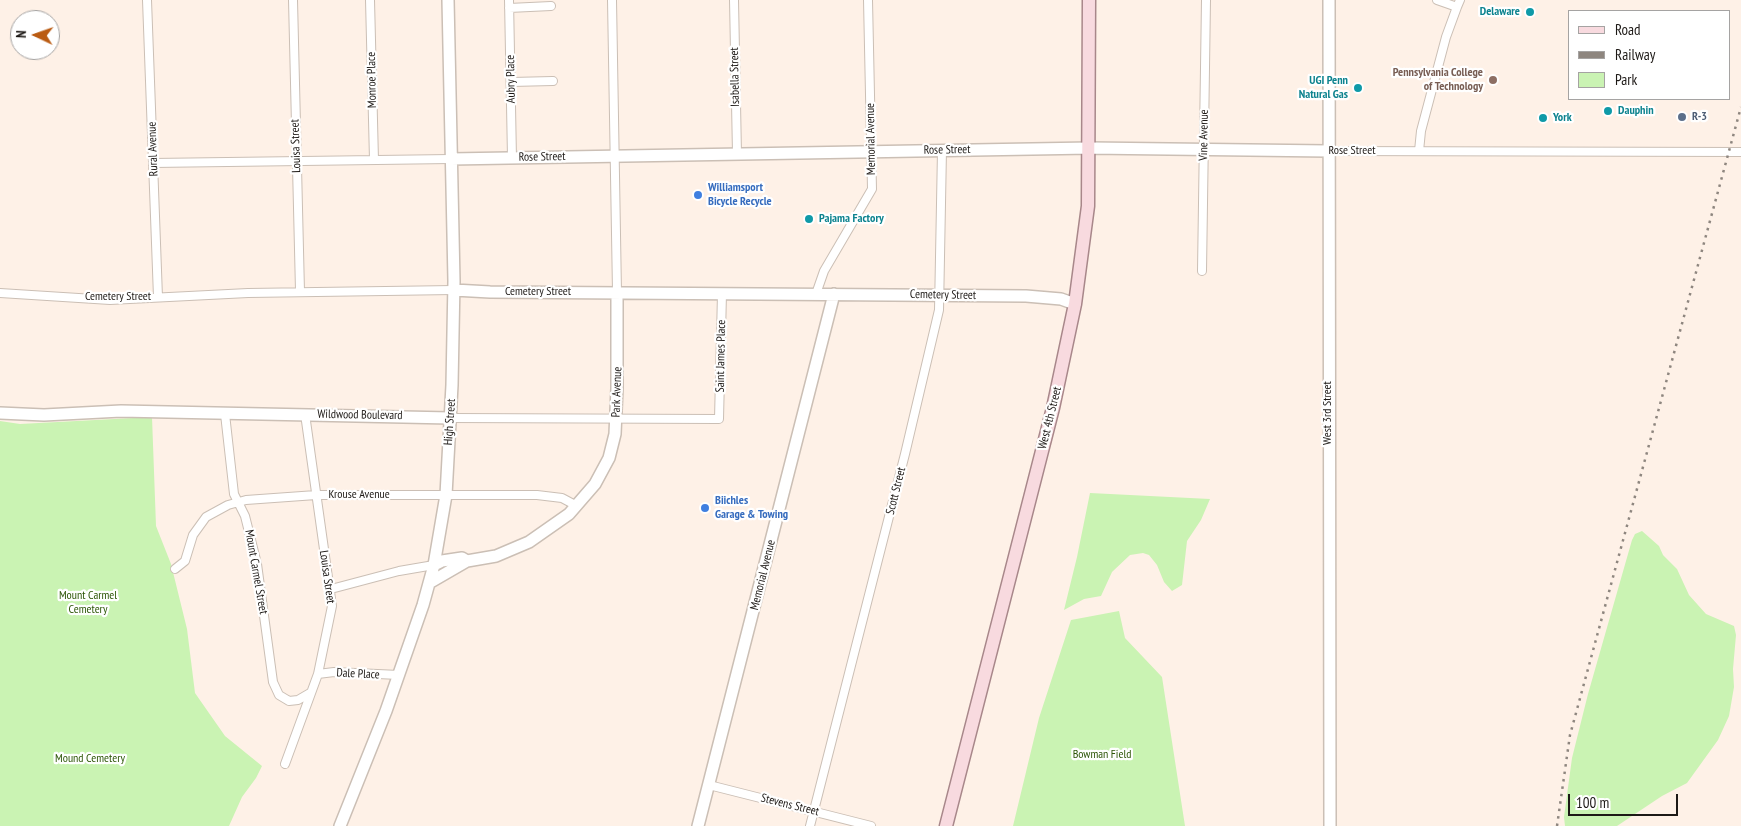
<!DOCTYPE html>
<style>
body{margin:0}
#map{position:relative;width:1741px;height:826px;overflow:hidden;background:#fef1e7;font-family:"PT Sans Narrow",sans-serif}
canvas{display:block}
.legend{position:absolute;left:1568px;top:10px;width:162px;height:90px;box-sizing:border-box;background:#fff;border:1px solid #a5a3a2;margin:0;padding:6px 9px;list-style:none;font-size:15px;color:#1d1916}
.legend li{display:flex;align-items:center;gap:10px;height:25px}
.legend b{width:25px;border:1px solid #a5a3a2}
.north{position:absolute;left:10px;top:10px;width:50px;height:50px;box-sizing:border-box;background:#fff;border:1px solid #a5a3a2;border-radius:50%;rotate:273deg;font-size:14px;font-weight:700;line-height:20px;text-align:center;color:#1d1916}
.north::after{content:'';display:block;margin:auto;width:18px;height:22px;background:#ba5b12;clip-path:polygon(50% 0,100% 100%,50% 72%,0 100%)}
.scale{position:absolute;left:1568px;top:794px;width:110px;height:22px;box-sizing:border-box;border:2px solid #1d1916;border-top:0;padding-left:6px;font-size:15px;line-height:18px;white-space:nowrap;color:#1d1916;-webkit-text-stroke:4px #fff;paint-order:stroke}
</style>
<div id="map">
<canvas width="1741" height="826"></canvas>
<ul class="legend">
<li><b style="height:6px;background:#f8dadf"></b>Road</li>
<li><b style="height:6px;background:#8e867f"></b>Railway</li>
<li><b style="height:14px;background:#caf3b3"></b>Park</li>
</ul>
<div class="north">N</div>
<div class="scale">100 m</div>
</div>
<script>
const c = document.querySelector('canvas').getContext('2d');
c.lineJoin = 'round';
function paint(path, color) {
  c.fillStyle = color;
  c.fill(path, 'evenodd');
}
function shape(rows) {
  const path = new Path2D();
  for (const r of rows) {
    path.moveTo(r[0], r[1]);
    for (let i = 2; i < r.length; i += 2) path.lineTo(r[i], r[i + 1]);
  }
  return path;
}
function stroke(path, color, width, dash) {
  c.strokeStyle = color;
  c.lineWidth = width;
  c.lineCap = dash ? 'butt' : 'round';
  c.setLineDash(dash || []);
  c.stroke(path);
}
function drawText(font, color, halo, rows, align = 'center') {
  c.font = font + ' "PT Sans Narrow",sans-serif';
  c.lineWidth = 4.5;
  c.setLineDash([]);
  c.textBaseline = 'middle';
  c.strokeStyle = halo;
  c.fillStyle = color;
  for (const [text, x, y, turn = 0] of rows) {
    c.save();
    c.translate(x, y);
    c.rotate((+turn || 0) * Math.PI / 180);
    c.textAlign = isNaN(turn) ? turn : align;
    if (halo) c.strokeText(text, 0, 0);
    c.fillText(text, 0, 0);
    c.restore();
  }
}
const green = shape([
 [152,417,156,526,171,564,187,629,195,693,225,736,262,766,256,778,242,797,229,826,0,826,0,421,20,424],
 [1090,493,1210,499,1201,520,1187,541,1182,585,1172,591,1164,582,1157,565,1149,555,1143,553,1130,555,1112,572,1101,596,1084,599,1064,610,1077,557],
 [1642,531,1659,546,1663,555,1677,569,1689,595,1706,614,1734,626,1736,635,1733,669,1734,687,1729,716,1718,740,1687,783,1662,796,1617,826,1565,826,1564,817,1572,758,1588,694,1632,540,1635,534],
 [1119,611,1125,638,1162,677,1185,826,1013,826,1039,718,1071,620]
]);
const street = shape([
 [147,0,158,297],
 [293,0,300,291],
 [370,0,374,160],
 [509,0,512,158],
 [612,0,617,292],
 [734,0,737,154],
 [1437,0,1457,7,1460,0],
 [509,8,551,6],
 [511,82,553,81],
 [1328,151,1741,152],
 [1419,151,1421,131,1446,37,1457,7],
 [153,163,451,159],
 [1202,271,1206,0],
 [0,293,110,300,248,293,454,290],
 [816,294,824,271,872,189,868,0],
 [225,414,234,494,245,516,257,564,273,682,279,695,289,701,298,700,310,693],
 [450,418,719,419,722,293],
 [175,569,185,561,193,535,206,517,228,505,246,500,316,495,537,495,562,498,577,506],
 [331,589,399,571,434,565],
 [318,674,334,672,399,675],
 [285,764,318,674,332,606,305,414],
 [709,785,871,826],
 [810,826,905,454,939,310,942,150]
]);
const secondary = shape([
 [1329,0,1330,826],
 [451,159,1090,148,1328,151],
 [454,290,490,292,1026,296,1061,299,1075,304],
 [0,413,44,415,121,411,450,418],
 [434,565,442,561,462,558,467,561,496,556,529,542,569,514,595,484,609,458,615,434,617,388,617,292],
 [429,583,467,561],
 [340,826,386,711,423,605,434,565,446,495,452,385,454,281,448,0],
 [698,826,834,294]
]);
const primary = shape([
 [946,826,1053,408,1075,304,1088,206,1089,0]
]);
const rail = shape([
 [1557,826,1570,735,1741,107]
]);
const markers = [
 [1530,12,5,"#0f9aa8"],
 [1493,80,5,"#8d6e63"],
 [1358,88,5,"#0f9aa8"],
 [1608,111,5,"#0f9aa8"],
 [1682,117,5,"#5c6f8a"],
 [1543,118,5,"#0f9aa8"],
 [698,195,5,"#3f7fe0"],
 [809,219,5,"#0f9aa8"],
 [705,508,5,"#3f7fe0"]
];
const cultureNames = [
 ["Delaware",1520,12,"right"],
 ["UGI Penn",1348,81,"right"],
 ["Natural Gas",1348,95,"right"],
 ["Dauphin",1618,111],
 ["York",1553,118],
 ["Pajama Factory",819,219]
];
const educationNames = [
 ["Pennsylvania College",1483,73],
 ["of Technology",1483,87]
];
const streetNames = [
 ["Isabella Street",735,77,-91],
 ["Aubry Place",511,79,-91],
 ["Monroe Place",372,80,-91],
 ["Vine Avenue",1204,135,-89],
 ["Memorial Avenue",871,139,-91],
 ["Louisa Street",296,146,-92],
 ["Rural Avenue",153,149,-92],
 ["Rose Street",947,150,-1],
 ["Rose Street",1352,151],
 ["Rose Street",542,157,-1],
 ["Cemetery Street",538,292],
 ["Cemetery Street",943,295,1],
 ["Cemetery Street",118,297],
 ["Saint James Place",721,356,-89],
 ["Park Avenue",617,392,-88],
 ["West 3rd Street",1328,413,-90],
 ["Wildwood Boulevard",360,415,1],
 ["West 4th Street",1050,418,-76],
 ["High Street",450,422,-86],
 ["Scott Street",896,491,-76],
 ["Krouse Avenue",359,495],
 ["Mount Carmel Street",256,572,80],
 ["Memorial Avenue",763,575,-76],
 ["Louisa Street",327,577,82],
 ["Dale Place",358,674,3],
 ["Stevens Street",790,805,14]
];
const serviceNames = [
 ["R-3",1692,117]
];
const shopNames = [
 ["Williamsport",708,188],
 ["Bicycle Recycle",708,202],
 ["Biichles",715,501],
 ["Garage & Towing",715,515]
];
const parkNames = [
 ["Mount Carmel",88,596],
 ["Cemetery",88,610],
 ["Bowman Field",1102,755],
 ["Mound Cemetery",90,759]
];
paint(green, '#caf3b3');
stroke(street, '#cbbfb5', 10);
stroke(secondary, '#cbbfb5', 14);
stroke(primary, '#a8878a', 15);
stroke(street, '#fff', 8);
stroke(secondary, '#fff', 11);
stroke(primary, '#f8dadf', 12);
stroke(rail, '#8e867f', 2.5, [2.5, 5]);
for (const [x, y, r, color] of markers) {
  const dot = new Path2D();
  dot.arc(x, y, r, 0, 2 * Math.PI);
  c.fillStyle = color;
  c.fill(dot);
  stroke(dot, '#fff', 2);
}
drawText('bold 12px', '#0d838f', '#fff', cultureNames, 'left');
drawText('bold 12px', '#785e54', '#fff', educationNames, 'right');
drawText('12px', '#1d1916', '#fff', streetNames);
drawText('bold 12px', '#4e5e75', '#fff', serviceNames, 'left');
drawText('bold 12px', '#366cbe', '#fff', shopNames, 'left');
drawText('12px', '#2d5607', '#fff', parkNames);
</script>
